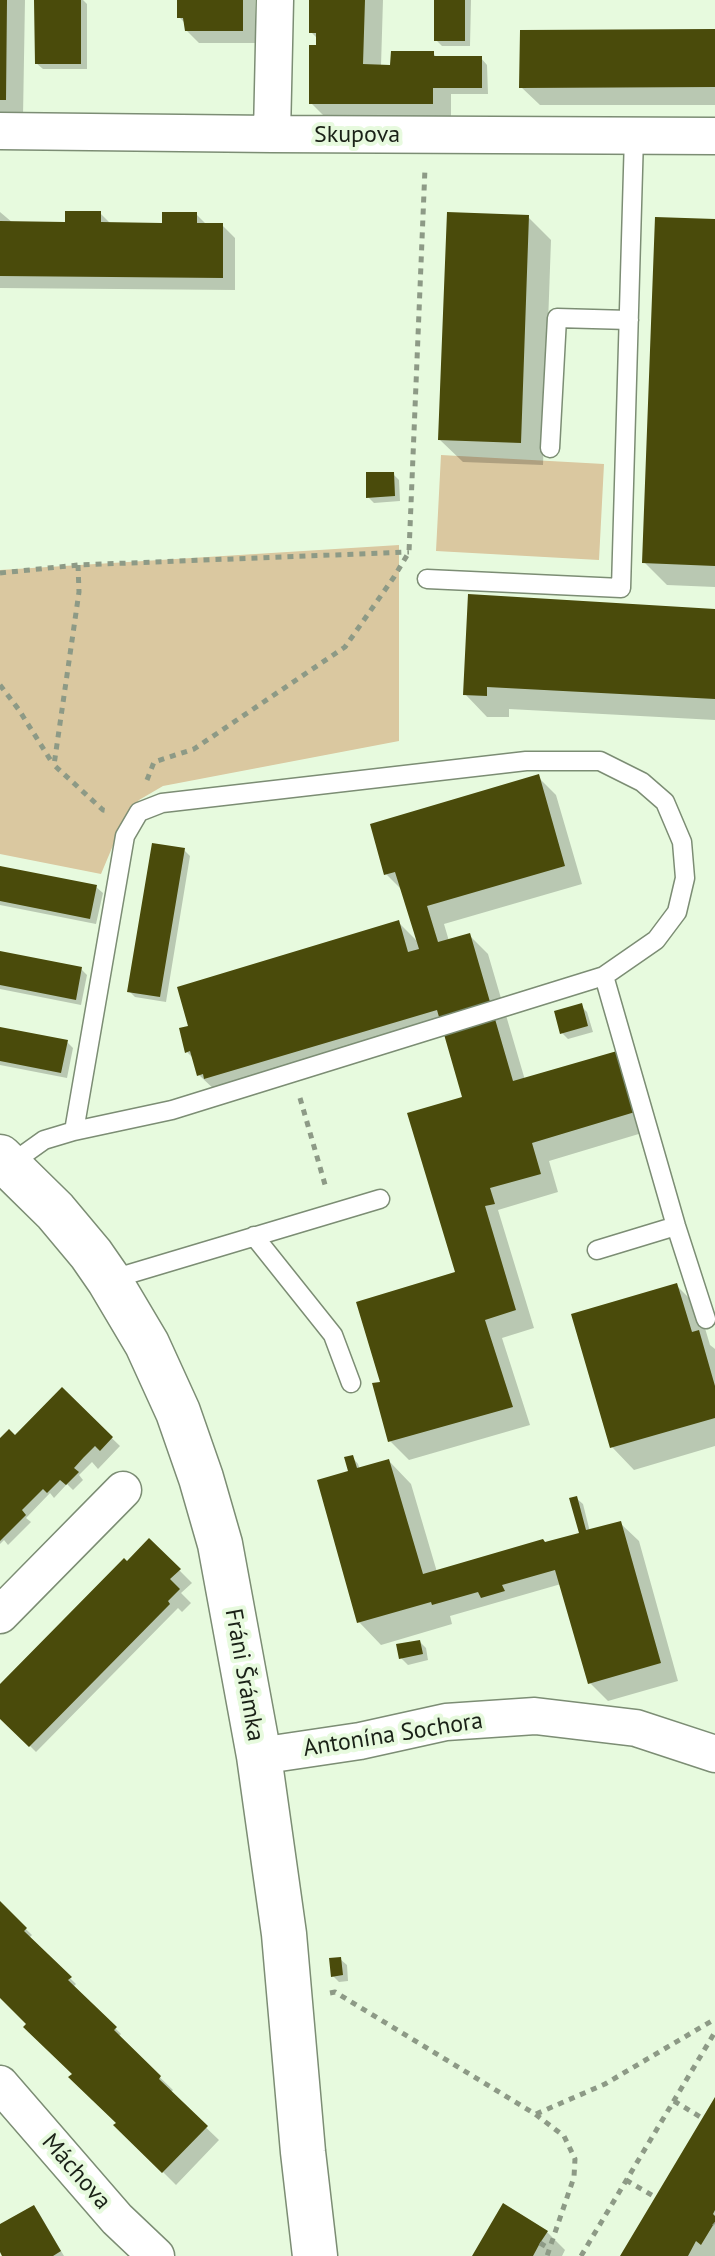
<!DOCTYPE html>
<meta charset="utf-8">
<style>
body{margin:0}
canvas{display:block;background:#e7fade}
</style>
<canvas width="715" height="2256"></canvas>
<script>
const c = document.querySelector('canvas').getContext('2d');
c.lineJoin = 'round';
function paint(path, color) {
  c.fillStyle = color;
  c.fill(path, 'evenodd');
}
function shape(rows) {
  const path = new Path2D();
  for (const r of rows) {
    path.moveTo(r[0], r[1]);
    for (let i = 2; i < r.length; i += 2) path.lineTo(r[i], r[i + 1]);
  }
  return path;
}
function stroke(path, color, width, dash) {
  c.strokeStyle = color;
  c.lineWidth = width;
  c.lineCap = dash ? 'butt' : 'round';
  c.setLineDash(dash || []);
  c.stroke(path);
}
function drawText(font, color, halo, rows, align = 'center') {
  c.font = font + ' "PT Sans",sans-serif';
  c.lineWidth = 8;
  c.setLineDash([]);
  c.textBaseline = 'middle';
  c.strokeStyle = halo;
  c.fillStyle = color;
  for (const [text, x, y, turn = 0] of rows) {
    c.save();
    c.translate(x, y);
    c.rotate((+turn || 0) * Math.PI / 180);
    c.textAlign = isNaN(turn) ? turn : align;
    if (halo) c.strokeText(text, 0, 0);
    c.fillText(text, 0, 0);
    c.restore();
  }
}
const green = shape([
 [441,455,604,464,599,560,436,551],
 [399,545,399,741,163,786,139,800,125,817,101,874,0,854,0,570]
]);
const shadow = shape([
 [0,0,25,0,23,117,0,117],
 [36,0,83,0,87,4,87,69,43,69,36,63],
 [179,0,255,0,255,43,199,43,186,30,186,24,179,17],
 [311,0,383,0,381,66,392,67,433,53,437,58,481,58,487,65,488,94,451,94,451,122,329,121,311,103,318,39,311,32],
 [436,0,471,0,470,46,442,46,436,40],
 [715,33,715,105,540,105,521,87],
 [0,212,13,223,67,224,100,213,111,224,164,225,196,214,207,225,222,225,235,238,235,290,0,288],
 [528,217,551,240,543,465,463,462,440,440],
 [715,221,715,587,667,585,644,562],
 [393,474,399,480,400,501,374,503,368,497],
 [715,611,715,720,509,709,509,717,487,717,465,694],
 [538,777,556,795,582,884,444,924,449,941,469,935,488,954,525,1080,616,1053,652,1130,549,1161,558,1192,498,1210,534,1328,502,1338,530,1425,409,1460,390,1441,382,1383,458,1273,465,1098,445,1030,218,1093,199,1075,195,1060,187,1052,398,922,419,943,403,891,386,874],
 [184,850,190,856,166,1002,135,997,129,991],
 [0,868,96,887,103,893,96,924,0,905],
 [0,953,81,969,87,975,81,1005,0,989],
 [581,1006,587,1012,593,1032,568,1039,562,1033],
 [0,1029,67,1042,73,1048,67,1078,0,1065],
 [676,1285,699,1308,710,1345,715,1349,715,1446,634,1470,612,1447],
 [62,1390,120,1446,98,1469,92,1462,79,1475,83,1480,73,1490,67,1484,54,1498,50,1493,26,1518,31,1522,8,1545,4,1540,0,1544,0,1441,15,1438],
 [352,1457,358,1464,360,1470,389,1461,411,1484,437,1572,581,1534,576,1498,583,1504,590,1532,620,1523,639,1541,678,1681,608,1701,590,1683,561,1584,450,1616,452,1624,381,1645,359,1622],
 [149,1540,192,1583,181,1593,191,1603,182,1612,178,1608,36,1752,0,1716,0,1687,144,1580],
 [420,1642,426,1648,428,1660,408,1665,401,1658],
 [0,1904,32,1935,29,1938,76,1984,73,1987,121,2034,118,2037,173,2090,170,2093,219,2140,176,2185,116,2125,119,2123,29,2024,0,1996],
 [340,1959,347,1965,348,1981,339,1982,333,1976],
 [715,2101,715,2256,622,2256],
 [33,2207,39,2213,64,2256,4,2256,0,2249,0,2227],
 [547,2232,565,2250,562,2256,474,2256]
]);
const building = shape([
 [0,0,7,0,6,100,0,100],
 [34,0,81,0,81,64,35,64],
 [177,0,243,0,243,31,185,31,183,18,177,18],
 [309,0,365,0,363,64,390,65,391,51,434,51,434,56,482,56,482,88,433,88,433,104,309,104,309,45,316,45,316,33,309,33],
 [434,0,465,0,465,41,434,41],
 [715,29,715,87,519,88,520,30],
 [65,211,101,211,101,222,162,223,162,212,197,212,197,223,223,223,223,278,0,276,0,221,65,222],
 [447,212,529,215,521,443,438,440],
 [655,217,715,219,715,566,642,563],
 [366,472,394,472,395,496,366,498],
 [468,594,715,609,715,699,487,687,487,696,463,695],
 [539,774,565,866,427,906,438,942,470,933,513,1081,617,1051,635,1112,532,1143,541,1174,490,1188,495,1204,485,1206,516,1310,485,1320,513,1407,388,1442,372,1383,380,1382,356,1302,455,1272,407,1113,462,1097,437,1010,204,1079,203,1074,197,1076,190,1051,185,1053,179,1028,188,1026,177,987,399,920,408,952,419,949,395,872,384,875,370,824],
 [152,843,185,848,160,997,127,992],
 [0,866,97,885,90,919,0,901],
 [0,951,82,967,76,1000,0,985],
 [582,1003,588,1026,560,1034,554,1011],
 [0,1027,68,1040,61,1073,0,1061],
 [677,1283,692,1332,699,1330,715,1386,715,1418,610,1448,571,1314],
 [62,1387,113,1437,100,1451,95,1446,84,1457,74,1468,79,1472,66,1485,60,1480,47,1493,43,1489,22,1510,26,1515,0,1541,0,1438,9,1429,15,1435],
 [353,1455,357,1468,389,1459,423,1574,543,1539,545,1542,579,1533,569,1498,577,1496,586,1530,621,1521,661,1663,588,1684,555,1570,502,1585,505,1591,481,1598,478,1592,432,1605,431,1602,357,1623,317,1480,348,1471,344,1457],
 [149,1538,181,1569,170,1579,180,1589,168,1601,170,1604,29,1747,0,1719,0,1684,124,1558,127,1561],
 [420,1640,423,1654,399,1659,396,1644],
 [0,1901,27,1928,24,1931,72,1977,68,1980,117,2027,114,2030,161,2076,159,2079,208,2126,162,2173,113,2125,116,2123,68,2077,72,2074,23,2027,26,2024,0,1998],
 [341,1957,343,1975,331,1977,329,1958],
 [715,2097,715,2210,713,2214,715,2216,715,2222,701,2245,696,2241,688,2256,620,2256],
 [503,2203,548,2231,540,2243,533,2256,472,2256],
 [34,2205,61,2251,53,2256,2,2256,0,2252,0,2224]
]);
const path = shape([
 [78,565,79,592,54,765,103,810,109,811],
 [0,573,78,565,409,552],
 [0,685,19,710,53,764],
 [147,780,154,762,194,749,345,647,394,577,409,552,425,168],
 [300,1098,326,1188],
 [330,1993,335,1992,535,2114,564,2136,575,2159,574,2177,547,2256],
 [674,2101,702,2118],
 [536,2114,605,2084,715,2019],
 [626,2180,655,2197],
 [714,2223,715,2224],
 [540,2243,550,2249],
 [581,2256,715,2032]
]);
const lane = shape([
 [550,448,557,318,629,320],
 [427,579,621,588,634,136],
 [604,976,676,1226,706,1319],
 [9,1165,44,1140,74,1131,172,1110,604,976,656,940,677,912,685,878,682,842,665,802,642,782,600,761,526,761,162,803,139,812,125,836,74,1131],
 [254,1236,333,1335,351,1383],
 [597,1250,676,1226],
 [109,1280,380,1199]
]);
const street = shape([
 [0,131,272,134,715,136],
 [272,134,275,0],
 [0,1615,123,1490],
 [259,1756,360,1741,446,1722,535,1716,636,1728,715,1754],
 [0,2084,117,2219,156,2256]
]);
const secondary = shape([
 [0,1157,55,1211,91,1254,109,1280,147,1344,178,1412,201,1478,220,1544,259,1756,284,1934,303,2152,315,2256]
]);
const streetNames = [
 ["Skupova",357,135],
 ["Fráni Šrámka",244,1675,80],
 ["Antonína Sochora",393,1735,-9],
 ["Máchova",76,2172,49]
];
paint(green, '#dac8a0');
paint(shadow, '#0003');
paint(building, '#4a4b0b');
stroke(lane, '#7c8d74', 21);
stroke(street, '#7c8d74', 39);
stroke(secondary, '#7c8d74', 47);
stroke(path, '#8d9a86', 5, [6, 6]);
stroke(lane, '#fff', 18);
stroke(street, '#fff', 36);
stroke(secondary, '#fff', 44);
drawText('24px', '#1a2117', '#e7fade', streetNames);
</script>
